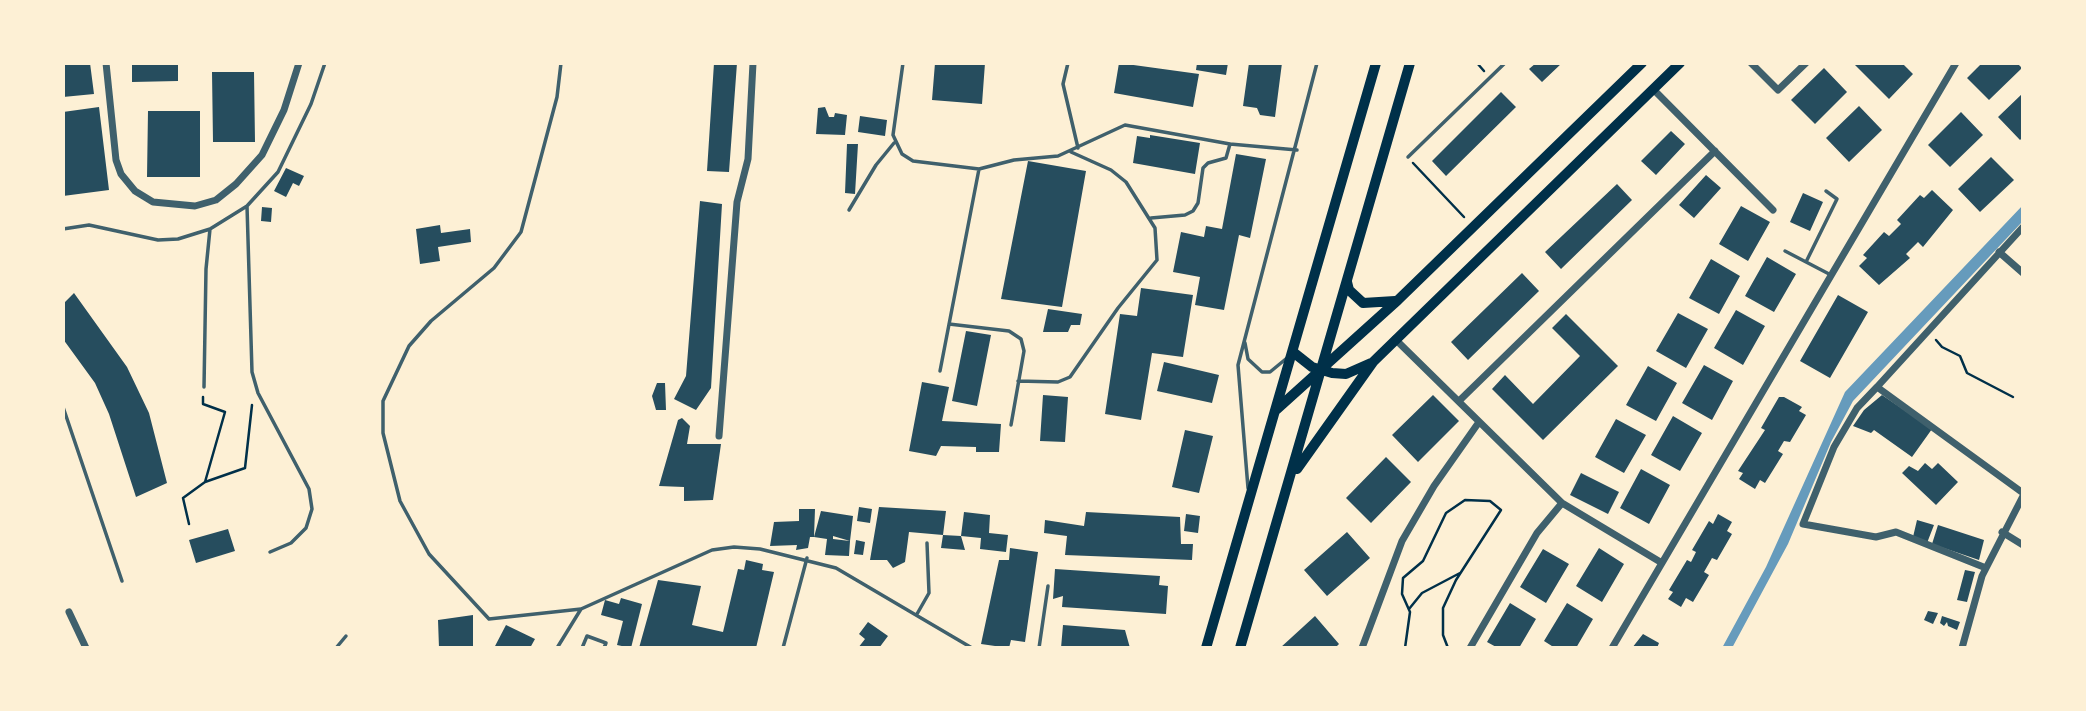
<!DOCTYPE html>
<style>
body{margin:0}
#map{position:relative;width:2086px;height:711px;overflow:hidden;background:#fdf0d5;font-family:Roboto,sans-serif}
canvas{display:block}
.frame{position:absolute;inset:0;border:65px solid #fdf0d5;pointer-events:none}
</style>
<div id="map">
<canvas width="2086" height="711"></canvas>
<div class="frame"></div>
</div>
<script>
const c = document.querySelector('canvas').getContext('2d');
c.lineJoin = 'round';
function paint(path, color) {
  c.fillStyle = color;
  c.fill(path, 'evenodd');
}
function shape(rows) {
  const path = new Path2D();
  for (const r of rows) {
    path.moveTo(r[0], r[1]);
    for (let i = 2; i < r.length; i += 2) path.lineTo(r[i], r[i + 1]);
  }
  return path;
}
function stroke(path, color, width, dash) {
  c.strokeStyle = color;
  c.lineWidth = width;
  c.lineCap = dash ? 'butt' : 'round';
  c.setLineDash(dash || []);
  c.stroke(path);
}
const water = shape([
 [2023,205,2023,221,1853,401,1831,442,1788,544,1732,648,1722,648,1766,567,1845,392]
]);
const building = shape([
 [63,63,90,63,94,94,63,97],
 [132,63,178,63,178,81,132,82],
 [714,63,737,63,729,172,707,171],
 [935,63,985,63,982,104,932,100],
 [1119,63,1199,74,1193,107,1114,93],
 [1197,63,1228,63,1226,75,1196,70],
 [1249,63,1282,63,1275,117,1260,115,1257,108,1243,106],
 [1536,63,1562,63,1542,82,1529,69],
 [1853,63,1902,63,1913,74,1889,99],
 [1982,63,2017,63,2022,68,1989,100,1967,78],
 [1824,68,1847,92,1815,124,1791,100],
 [212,72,254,72,255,142,213,142],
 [1501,92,1516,107,1446,176,1432,161],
 [2023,93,2023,137,2020,140,1998,117],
 [1859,106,1882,130,1849,162,1826,138],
 [99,107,109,190,63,196,63,112],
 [825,107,829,117,834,117,835,113,847,115,845,135,816,134,818,108],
 [148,111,200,111,200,177,147,177],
 [1961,112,1983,135,1950,167,1928,145],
 [860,116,887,120,885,136,858,132],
 [1671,131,1685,144,1656,175,1641,161],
 [1150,135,1200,143,1195,174,1133,163,1137,136,1150,138],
 [847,144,858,144,855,194,845,193],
 [1236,154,1266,159,1250,238,1239,235,1224,310,1195,305,1200,277,1173,272,1181,232,1204,237,1206,226,1222,229],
 [1991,157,2014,180,1980,212,1958,189],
 [1028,161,1086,171,1062,307,1001,299],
 [286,168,304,176,299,186,293,183,286,197,274,191],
 [1706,175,1721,188,1694,218,1679,205],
 [1617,184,1632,200,1561,269,1545,252],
 [1932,190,1953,210,1923,247,1918,242,1906,254,1910,258,1879,285,1859,266,1867,258,1863,255,1884,232,1889,236,1901,224,1897,220,1920,195,1924,198],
 [1803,193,1823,202,1810,231,1790,222],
 [700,201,722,204,711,388,696,410,674,399,686,376],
 [1741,206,1770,222,1748,261,1719,244],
 [262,207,272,208,271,222,261,221],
 [440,225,441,233,470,229,471,242,438,247,440,261,420,264,416,229],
 [1767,257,1796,274,1774,312,1745,296],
 [1711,259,1740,276,1719,314,1689,298],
 [1522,273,1539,291,1468,360,1451,342],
 [1141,288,1193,295,1183,357,1152,353,1141,420,1105,414,1120,314,1137,316],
 [74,293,127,367,149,413,167,483,136,497,109,414,95,383,63,339,63,304],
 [1838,295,1868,312,1830,378,1800,361],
 [1048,309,1082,314,1080,325,1071,325,1068,332,1043,332],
 [1736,310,1765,326,1743,365,1714,348],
 [1678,313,1708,329,1686,368,1656,351],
 [1566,314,1618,366,1543,440,1492,389,1505,375,1533,404,1580,356,1552,328],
 [966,331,991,335,977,406,952,401],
 [1164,362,1219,375,1212,403,1157,391],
 [1704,365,1733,381,1712,420,1682,403],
 [1648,366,1677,383,1656,421,1626,405],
 [922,382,949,387,942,421,1001,424,999,452,976,452,976,447,941,446,936,456,909,451],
 [657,383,665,383,666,410,656,410,652,396],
 [1043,395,1068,397,1065,442,1040,441],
 [1433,395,1459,421,1418,462,1392,435],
 [1882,395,1932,429,1912,457,1874,430,1871,433,1853,426,1864,410],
 [1779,397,1784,397,1802,407,1799,411,1806,415,1790,442,1784,441,1778,451,1783,454,1765,483,1760,480,1755,489,1739,479,1743,473,1738,471,1765,430,1761,428],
 [1673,416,1702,433,1680,471,1651,455],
 [682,418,690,426,687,444,721,444,713,500,684,501,684,487,659,486,678,420],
 [1616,419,1646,435,1624,473,1595,457],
 [1185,430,1213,436,1199,493,1172,487],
 [1386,457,1411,482,1371,523,1346,498],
 [1925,463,1932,469,1938,463,1958,482,1936,505,1902,473,1909,466,1918,471],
 [1641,469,1670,485,1649,524,1620,508],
 [1581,473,1619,492,1608,514,1570,495],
 [859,507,872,509,870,523,857,521],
 [879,507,946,511,943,535,961,536,965,550,941,548,943,535,909,532,905,562,893,568,887,560,870,560],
 [799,509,815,509,814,537,810,537,808,548,796,550,797,545,770,546,774,522,799,521],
 [821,511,853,516,850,541,833,536,833,539,850,541,849,556,825,555,827,539,814,537],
 [964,512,990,515,989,533,1008,535,1006,552,980,549,981,538,961,536],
 [1086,512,1180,517,1181,544,1193,544,1192,560,1065,555,1067,536,1044,533,1045,520,1084,526],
 [1186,514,1200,516,1198,533,1184,531],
 [1718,514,1732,522,1727,531,1732,534,1717,560,1712,558,1704,572,1709,575,1693,602,1686,598,1681,607,1668,599,1673,592,1669,590,1687,560,1691,562,1696,552,1692,550,1709,521,1713,524],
 [1917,520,1934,525,1927,543,1913,537],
 [1938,525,1984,540,1979,560,1932,544],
 [228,529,235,551,196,563,189,540],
 [1347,532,1370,558,1327,596,1304,570],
 [856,540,865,542,863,555,854,554],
 [1010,548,1038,552,1025,642,1011,640,1009,648,981,644,999,560,1009,560],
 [1599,548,1624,564,1602,602,1576,586],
 [1543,549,1569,564,1546,603,1520,587],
 [746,560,763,564,762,570,774,572,756,648,639,648,658,580,701,586,692,625,723,632,738,569,744,570],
 [1055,569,1160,576,1159,585,1168,586,1166,614,1062,607,1063,596,1053,599],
 [1965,570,1975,572,1967,602,1957,600],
 [621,598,642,604,631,648,617,645,623,621,601,615,605,600,619,604],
 [1510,603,1536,619,1519,648,1498,648,1487,642],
 [1567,603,1593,619,1576,648,1555,648,1544,641],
 [1928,611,1938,613,1933,624,1924,620],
 [473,615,473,648,439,648,438,620],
 [1315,616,1339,644,1335,648,1280,648],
 [1942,616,1960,622,1957,630,1948,626,1947,622,1944,626,1940,623],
 [868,622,888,636,879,648,858,648,865,639,859,634],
 [506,625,535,639,530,648,494,648],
 [1063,625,1125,630,1130,648,1061,648],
 [1643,634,1659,643,1657,648,1632,648]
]);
const path = shape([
 [1477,63,1484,71],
 [1413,163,1464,217],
 [1936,340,1942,347,1960,356,1967,373,2013,397],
 [205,482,245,468,252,405],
 [189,524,183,498,205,482,225,412,203,404,203,397],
 [1409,609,1422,593,1460,573],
 [1405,648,1410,612,1402,594,1403,578,1423,561,1446,513,1465,500,1490,501,1501,510,1456,580,1443,608,1443,635,1448,648]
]);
const service = shape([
 [561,63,557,97,521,232,494,268,431,321,409,346,383,401,383,433,400,501,429,554,489,619,581,609],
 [903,63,893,135,902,154,913,161,979,169,1014,160,1058,156,1125,125,1230,144,1297,150],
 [1068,63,1063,84,1078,148],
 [1408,157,1505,63],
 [247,206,252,372,258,393,309,489,312,509,306,528,291,543,270,552],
 [849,210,876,165,894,143],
 [1151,218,1185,215,1193,211,1198,203,1203,168,1208,163,1226,158,1230,144],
 [63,229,89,225,158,240,178,239,210,229,247,206,278,172,311,104,325,63],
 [1785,251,1831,275],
 [1806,262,1837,199,1826,191],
 [949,324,1009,331,1021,339,1024,351,1011,425],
 [1245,343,1248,359,1262,372,1270,372,1287,358],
 [940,371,979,169],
 [1018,381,1058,382,1070,377,1118,308,1157,260,1155,228,1126,182,1111,170,1071,152],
 [204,387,206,269,210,229],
 [63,407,122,581],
 [1248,488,1238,365,1317,63],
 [917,614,929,593,927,543],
 [336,648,346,636],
 [557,648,581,609,712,550,734,547,760,549,836,568,972,648],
 [582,648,587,636,606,643,604,648],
 [783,648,807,558],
 [1039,648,1048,586]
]);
const minor = shape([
 [106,63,116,160,121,174,135,191,153,202,195,206,216,200,236,184,262,155,284,110,299,63],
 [1751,63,1778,90,1806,63],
 [1653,89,1773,210],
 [1999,252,2023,273],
 [1395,339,1562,503,1662,563],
 [1877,387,2023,227],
 [1459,401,1715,151],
 [719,436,737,202,748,159,753,63],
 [2002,532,2023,545],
 [1986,568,1896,532,1876,537,1803,524,1834,447,1857,408,1877,387,2023,493],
 [69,612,86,648],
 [1362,648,1402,541,1434,486,1479,422],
 [1470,648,1537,533,1562,503],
 [1612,648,1956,63],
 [1962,648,1982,576,2023,496]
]);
const primary = shape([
 [1347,282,1349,290,1363,303,1395,301],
 [1293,352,1312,367,1332,373,1346,374,1371,363],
 [1276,410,1398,300,1642,63],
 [1297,469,1373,362,1680,63],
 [1206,648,1376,63],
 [1240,648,1410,63]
]);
paint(water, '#669bbc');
paint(building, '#264d5e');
stroke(path, '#003049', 2.5);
stroke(service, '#3f606c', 3.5);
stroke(minor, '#3f606c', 7);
stroke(primary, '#003049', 10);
</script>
